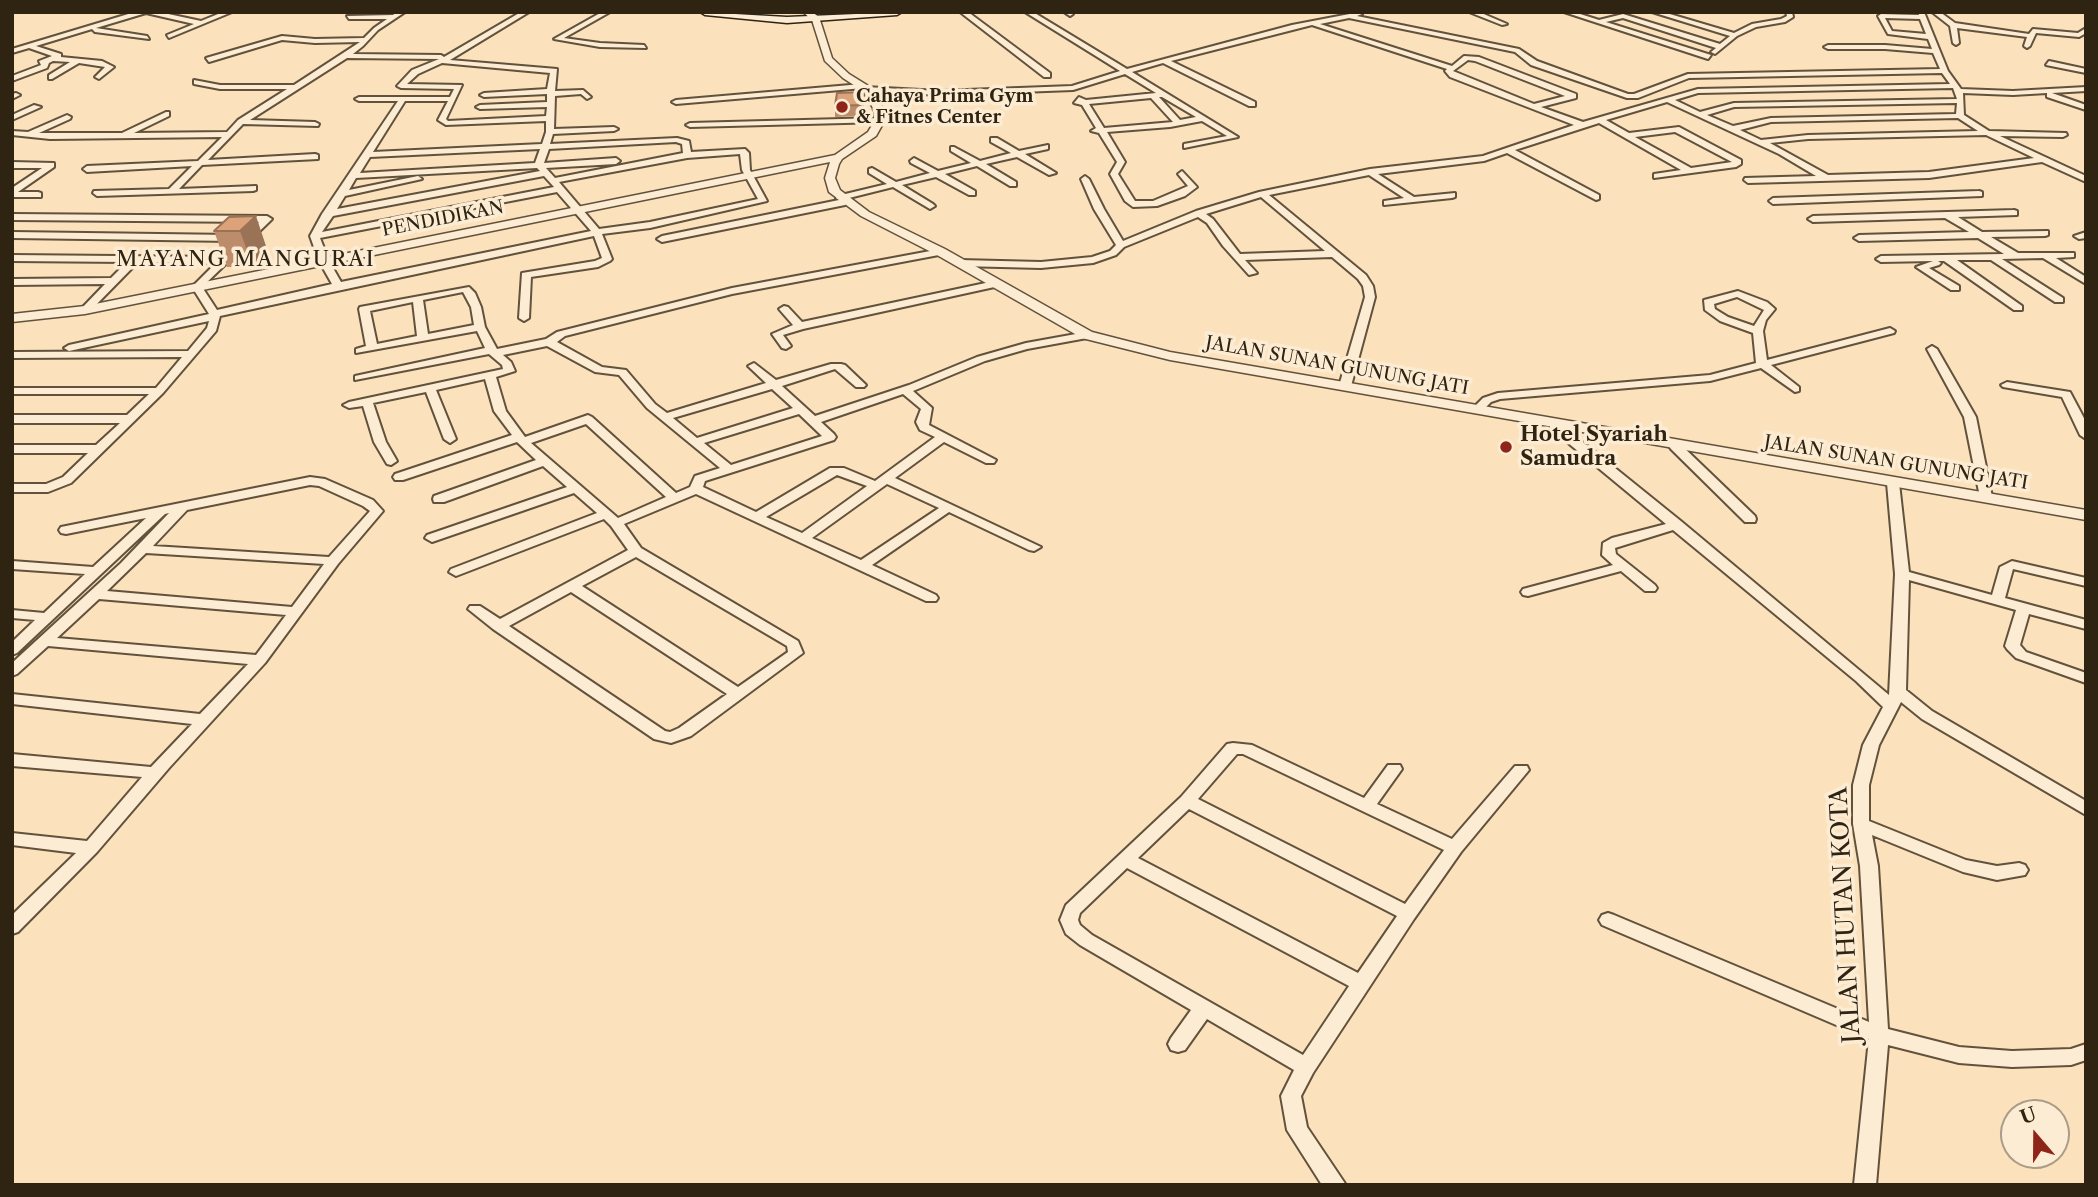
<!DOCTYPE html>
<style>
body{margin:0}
#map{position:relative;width:2098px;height:1197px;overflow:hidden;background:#fbe1bc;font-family:"Libre Caslon Text",serif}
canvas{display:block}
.frame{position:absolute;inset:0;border:14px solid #2f2312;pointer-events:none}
.north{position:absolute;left:2000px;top:1099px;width:70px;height:70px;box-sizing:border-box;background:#fcecd3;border:2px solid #aa9c86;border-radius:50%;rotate:340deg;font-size:19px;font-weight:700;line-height:28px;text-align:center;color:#2f2312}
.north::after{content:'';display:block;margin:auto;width:24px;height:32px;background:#8f2418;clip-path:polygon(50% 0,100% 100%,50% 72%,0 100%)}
</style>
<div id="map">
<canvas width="2098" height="1197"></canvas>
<div class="frame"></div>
<div class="north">U</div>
</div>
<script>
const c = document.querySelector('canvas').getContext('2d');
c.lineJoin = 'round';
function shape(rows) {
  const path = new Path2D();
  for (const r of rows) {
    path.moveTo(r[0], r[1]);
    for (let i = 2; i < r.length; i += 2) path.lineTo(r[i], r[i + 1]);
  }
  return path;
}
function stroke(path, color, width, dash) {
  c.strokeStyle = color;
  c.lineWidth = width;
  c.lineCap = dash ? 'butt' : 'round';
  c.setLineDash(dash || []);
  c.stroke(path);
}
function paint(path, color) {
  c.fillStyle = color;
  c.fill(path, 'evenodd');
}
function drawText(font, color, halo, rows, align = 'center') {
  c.font = font + ' "Libre Caslon Text",serif';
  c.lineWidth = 7;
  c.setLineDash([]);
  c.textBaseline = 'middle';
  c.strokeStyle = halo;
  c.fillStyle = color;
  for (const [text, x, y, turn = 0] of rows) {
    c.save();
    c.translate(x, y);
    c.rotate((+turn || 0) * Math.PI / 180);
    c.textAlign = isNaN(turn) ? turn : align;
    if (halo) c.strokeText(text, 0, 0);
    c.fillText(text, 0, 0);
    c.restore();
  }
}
const minor = shape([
 [135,12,159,12,201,21,223,12,232,12,169,38,167,35,194,24,146,13,96,28,147,36,149,39,95,32,92,29,36,46,61,54,61,57,102,61,114,67,99,79,95,77,105,67,79,63,52,79,49,79,49,75,70,62,53,61,49,63,47,68,12,81,12,76,41,65,39,61,52,56,29,48,12,53,12,49,135,12],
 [397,12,405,12,378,30,363,46,353,54,441,55,444,57,521,12,529,12,450,60,557,69,555,91,583,90,591,97,587,99,581,94,555,96,554,129,614,127,618,129,614,131,553,134,550,144,677,138,689,141,691,152,745,149,749,153,750,170,767,201,650,228,602,234,612,259,610,261,598,267,531,277,529,318,524,321,519,318,522,273,595,261,602,258,594,236,220,316,216,331,163,393,71,483,48,492,12,492,12,484,46,484,63,477,88,453,12,453,12,445,96,445,120,423,12,423,12,415,127,415,149,394,12,394,12,388,156,388,182,357,12,358,12,352,188,351,207,328,209,321,69,351,64,348,69,345,209,314,192,287,216,263,138,262,89,312,85,313,80,310,105,284,12,285,12,279,111,278,127,262,12,261,12,255,222,257,259,222,12,220,12,214,267,216,272,219,270,221,202,287,217,310,332,284,319,261,310,236,322,214,398,101,359,101,355,99,359,97,450,97,454,89,401,88,397,86,412,70,439,59,347,58,250,120,315,122,319,124,318,126,243,124,208,160,315,154,318,155,318,159,202,165,179,189,256,186,256,190,253,191,97,196,93,193,94,191,169,189,192,166,87,172,83,169,87,166,198,161,222,137,50,139,12,135,12,131,28,132,67,115,71,117,70,119,39,133,122,133,166,112,169,112,169,116,134,133,227,132,238,120,287,89,220,89,194,84,194,80,220,85,294,85,360,42,315,43,282,40,209,62,206,58,282,36,315,39,364,38,374,28,387,19,349,19,347,16,393,15,397,12],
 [442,63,550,73,547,89,484,93,480,95,484,97,547,94,547,102,480,105,476,107,480,109,547,107,546,116,448,121,446,119,462,85,407,84,418,74,442,63],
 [405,101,448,101,438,120,446,125,546,121,546,132,542,144,373,152,405,101],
 [676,142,682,144,683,153,555,178,546,168,616,164,620,161,616,158,544,163,549,149,676,142],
 [540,149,535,163,360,173,370,157,540,149],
 [740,154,742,170,758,199,650,222,599,229,559,182,687,158,740,154],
 [537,168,540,171,337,209,345,196,422,179,418,176,349,190,356,178,537,168],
 [544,176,554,187,322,232,333,216,544,176],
 [557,192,591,231,341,282,329,261,320,238,557,192],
 [602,12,610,12,564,38,600,43,644,45,646,48,600,47,554,39,602,12],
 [960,12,968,12,1050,73,1050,77,1044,77,960,12],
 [1025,12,1033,12,1127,69,1292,25,1360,12,1362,14,1357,16,1519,49,1537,61,1628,94,1634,94,1688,74,1940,69,1933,53,1885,49,1828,49,1824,47,1828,45,1885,45,1932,49,1928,39,1888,34,1878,16,1881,14,1919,15,1918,12,1924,12,1948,71,1961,89,2013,91,2086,87,2086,91,2052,93,2086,105,2086,110,2047,97,2047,93,2013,95,1963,93,1964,115,1989,131,2066,133,2067,135,2063,137,2000,136,2086,176,2086,182,2042,162,1929,178,1748,183,1744,180,1745,178,1816,176,1779,154,1667,102,1606,120,1629,133,1679,127,1741,160,1741,164,1736,167,1654,178,1654,174,1681,170,1599,123,1515,150,1599,195,1599,199,1596,200,1507,153,1484,161,1378,174,1414,197,1455,193,1455,197,1452,198,1384,205,1384,201,1404,198,1369,175,1269,195,1366,275,1373,286,1375,297,1351,386,1345,389,1339,386,1365,297,1363,286,1358,279,1332,257,1245,260,1257,273,1249,275,1223,246,1207,223,1198,217,1124,247,1116,255,1093,263,1041,268,960,266,955,263,960,260,1041,262,1092,257,1110,251,1116,245,1094,209,1081,179,1085,176,1089,179,1104,209,1123,241,1196,211,1259,192,1370,169,1483,156,1574,125,1450,77,1445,71,1447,69,1312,25,1171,61,1255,102,1255,106,1249,106,1163,63,1132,72,1238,137,1184,148,1184,144,1227,136,1202,121,1170,127,1107,132,1125,162,1118,174,1135,201,1153,201,1188,186,1178,174,1182,171,1197,187,1185,196,1157,206,1133,207,1125,201,1110,174,1117,162,1099,133,1091,131,1096,128,1082,105,1074,103,1079,97,1086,100,1156,93,1125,74,1073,90,940,95,867,91,864,88,676,104,672,102,676,100,862,84,865,87,940,91,1072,86,1120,71,1025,12],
 [1349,18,1515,52,1531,65,1627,98,1638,98,1689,78,1942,73,1950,84,1698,89,1583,122,1541,107,1576,98,1576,94,1479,57,1464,56,1452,66,1320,24,1349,18],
 [1885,18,1920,19,1926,34,1892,31,1885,18],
 [1468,60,1475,61,1565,96,1534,104,1453,71,1468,60],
 [1953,88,1957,99,1734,103,1700,112,1675,100,1698,93,1953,88],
 [1159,97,1162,97,1196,117,1180,120,1159,97],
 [1151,98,1173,122,1104,128,1089,104,1151,98],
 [1957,103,1956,114,1771,118,1733,126,1707,115,1734,107,1957,103],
 [1958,118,1978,131,1808,135,1761,140,1740,130,1771,122,1958,118],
 [1675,132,1732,162,1691,168,1635,137,1675,132],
 [1986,135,2034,158,1929,172,1828,175,1770,143,1808,139,1986,135],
 [1261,197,1325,251,1240,254,1213,219,1206,214,1261,197],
 [1064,12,1072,12,1073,14,1070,16,1064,12],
 [1469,12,1479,12,1507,24,1502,25,1469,12],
 [1564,12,1574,12,1599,20,1623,14,1720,44,1730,36,1652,12,1663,12,1734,33,1752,24,1781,19,1787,16,1786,12,1792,12,1793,17,1785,22,1756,27,1737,36,1715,54,1711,52,1716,48,1623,18,1606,22,1711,55,1708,59,1564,12],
 [1932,12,1940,12,1955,23,2029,34,2033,29,2078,33,2086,28,2086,33,2079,37,2036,33,2030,46,2027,48,2024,46,2027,37,1957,28,1959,43,1956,45,1953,43,1950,26,1932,12],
 [2049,61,2086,69,2086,73,2046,65,2049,61],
 [16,93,20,95,12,99,12,94,16,93],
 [34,105,41,107,12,120,12,115,34,105],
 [880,118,883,118,883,122,690,127,686,125,690,123,880,118],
 [991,138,997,138,1019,151,1048,145,1048,149,1025,154,1056,173,1049,175,1017,157,986,164,1016,182,1016,186,1010,186,977,166,945,174,975,191,975,195,969,195,936,177,902,185,933,204,935,206,930,209,893,187,845,199,849,202,845,205,662,242,657,239,662,236,839,200,836,198,837,196,887,184,869,173,869,169,872,168,896,182,930,173,911,163,910,161,914,158,938,171,971,163,951,151,951,147,954,147,980,161,1011,153,991,142,991,138],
 [12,162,54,163,54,167,18,192,38,192,41,193,41,197,12,197,12,188,42,168,12,168,12,162],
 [1979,191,1982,192,1982,196,1773,204,1769,201,1773,198,1979,191],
 [2014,210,2017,211,2017,215,1958,217,1982,232,2048,231,2048,235,2045,236,1991,237,2018,253,2074,253,2074,257,2056,258,2086,277,2086,284,2043,258,2002,259,2063,298,2063,302,2055,302,1991,260,1957,260,2022,306,2022,310,2014,310,1944,261,1938,261,1941,263,1939,265,1929,268,1959,286,1959,290,1951,290,1916,267,1933,261,1881,262,1876,259,1881,256,2004,254,1978,238,1859,241,1854,238,1859,235,1969,232,1945,218,1813,222,1808,219,1813,216,2014,210],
 [12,232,233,235,238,238,233,241,12,238,12,232],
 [2086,232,2086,238,2079,239,2074,236,2086,232],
 [941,249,946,252,944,254,732,294,565,336,557,342,602,367,626,370,655,404,667,413,766,383,748,366,754,363,776,380,831,364,841,364,845,365,866,385,864,387,856,387,835,369,782,386,815,416,909,385,977,357,1026,343,1087,332,1092,335,1087,338,1027,349,985,361,913,391,932,408,929,425,996,460,994,463,986,463,944,442,895,478,1041,547,1034,551,1029,550,949,512,872,565,936,595,938,598,936,601,926,601,696,494,624,524,641,548,798,641,803,653,691,736,671,743,654,739,493,629,468,609,470,606,480,606,500,619,628,550,611,526,604,519,456,576,449,572,451,569,597,513,574,493,432,542,425,538,427,535,567,487,543,466,444,502,434,502,433,499,434,496,536,460,517,442,403,480,395,480,393,477,395,474,512,435,494,411,485,379,436,390,456,439,450,443,444,439,426,392,373,403,386,442,397,461,391,465,387,464,374,442,363,406,349,408,343,405,349,402,503,369,502,365,489,354,355,380,355,376,485,348,477,331,356,353,356,349,366,346,359,309,360,307,469,287,475,293,481,307,485,327,497,349,546,339,557,332,732,288,941,249],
 [463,292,471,307,474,325,428,334,423,300,463,292],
 [413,302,417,336,377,344,370,311,413,302],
 [547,346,595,372,619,375,647,408,720,468,695,476,690,487,676,493,592,417,588,415,525,437,506,411,496,377,515,371,511,362,503,355,547,346],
 [772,389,793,408,697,438,673,418,772,389],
 [903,394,921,409,916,422,920,430,935,437,875,481,844,468,830,468,756,512,703,487,705,481,834,440,836,437,834,434,821,422,903,394],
 [799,414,822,436,731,465,704,443,799,414],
 [586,424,666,497,618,518,531,443,586,424],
 [837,475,867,486,802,533,766,517,837,475],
 [887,484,939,508,861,560,812,538,887,484],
 [636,557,787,646,788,652,738,687,582,586,636,557],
 [571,592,727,694,679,728,670,732,665,731,509,626,571,592],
 [995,281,999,282,999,286,803,329,783,335,791,346,786,349,782,348,772,334,793,325,779,309,784,306,788,307,802,322,995,281],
 [1738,291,1767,302,1775,309,1766,320,1763,331,1767,360,1890,328,1895,331,1894,333,1771,365,1799,387,1799,391,1795,392,1761,368,1710,381,1500,399,1491,402,1481,412,1473,412,1471,410,1483,398,1498,393,1710,375,1756,363,1753,333,1720,321,1705,310,1704,300,1738,291],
 [1737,297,1764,310,1754,326,1728,317,1715,309,1714,304,1737,297],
 [1932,346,1937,349,1976,417,1992,497,1990,500,1986,501,1980,497,1964,417,1927,349,1932,346],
 [2007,382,2070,392,2086,422,2086,439,2080,435,2062,397,2003,387,2001,385,2007,382],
 [1554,421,1558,422,1682,522,1889,695,1895,574,1887,483,1889,480,1893,479,1899,483,1909,572,1992,595,2000,567,2012,561,2086,578,2086,586,2013,569,2005,598,2086,620,2086,629,2029,614,2020,645,2026,652,2086,673,2086,683,2016,658,2007,649,2005,646,2016,610,1909,580,1906,690,1932,711,2086,801,2086,815,1922,719,1901,702,1879,745,1869,785,1869,821,1966,860,1997,866,2019,863,2025,865,2028,870,2025,875,1997,880,1963,872,1872,835,1878,866,1888,1029,1959,1047,2012,1051,2071,1049,2086,1044,2086,1060,2071,1065,2012,1067,1959,1063,1888,1045,1876,1185,1854,1185,1869,1039,1602,925,1599,920,1602,915,1608,913,1614,915,1869,1022,1860,866,1853,824,1853,785,1863,745,1883,707,1856,681,1673,530,1615,548,1616,554,1655,585,1657,588,1655,591,1645,591,1621,571,1528,596,1523,595,1521,592,1523,589,1613,565,1602,555,1603,543,1612,538,1666,524,1550,428,1550,422,1554,421],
 [1675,442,1679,443,1755,516,1756,519,1755,522,1745,522,1671,449,1669,446,1671,443,1675,442],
 [310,477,325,479,373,500,383,511,338,564,265,663,169,768,97,852,18,932,12,934,12,915,76,853,12,845,12,833,87,841,142,777,12,766,12,754,151,767,192,724,12,704,12,694,200,714,248,664,48,646,17,674,12,676,12,663,121,563,169,513,165,514,17,653,12,655,12,642,35,620,12,618,12,610,44,613,85,574,12,569,12,561,93,567,146,518,66,534,61,533,59,530,61,527,310,477],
 [310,485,319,486,363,506,370,511,329,557,153,546,187,510,310,485],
 [146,553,324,564,292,607,107,591,146,553],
 [99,599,286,615,256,655,57,638,99,599],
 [1233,743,1252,745,1364,798,1388,765,1400,765,1402,769,1377,804,1452,839,1515,766,1527,766,1529,770,1461,852,1414,919,1313,1073,1301,1096,1307,1127,1346,1185,1322,1185,1287,1130,1281,1096,1294,1070,1207,1019,1185,1050,1178,1052,1171,1050,1168,1044,1171,1038,1191,1010,1080,945,1066,934,1060,920,1066,905,1181,797,1227,744,1233,743],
 [1237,754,1243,754,1444,850,1405,904,1198,799,1237,754],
 [1189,809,1397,916,1358,973,1138,858,1189,809],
 [1127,868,1349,986,1303,1055,1092,935,1080,925,1078,920,1080,913,1127,868]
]);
const tertiary = shape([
 [803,12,812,12,819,17,832,58,849,74,870,87,883,108,885,120,876,136,842,159,839,164,835,178,840,190,869,212,945,249,1092,332,1170,352,2086,510,2086,520,1170,360,1082,338,937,255,861,216,829,192,825,178,830,162,85,314,12,322,12,314,85,306,835,155,868,132,875,120,873,108,863,91,843,78,825,61,812,20,803,12]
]);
const secondary = shape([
 [700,12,787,17,902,12,897,15,787,23,705,15,700,12]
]);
const wall = shape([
 [864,103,863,116,835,117,835,106],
 [229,217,268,252,253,267,227,267,214,231]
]);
const shadedWall = shape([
 [864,92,864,103,863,116,862,105],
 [256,216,268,252,253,267,240,231]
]);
const building = shape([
 [864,92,862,105,835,106,837,93,864,92],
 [256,216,240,231,214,231,229,217,256,216]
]);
const markers = [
 [842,107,7,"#8f2418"],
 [1506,447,7,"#8f2418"]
];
const farPoinames = [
 ["Cahaya Prima Gym",856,97],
 ["& Fitnes Center",856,118]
];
const farStreetnames = [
 ["PENDIDIKAN",443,219,-11],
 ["JALAN SUNAN GUNUNG JATI",1337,366,10],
 ["JALAN SUNAN GUNUNG JATI",1896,463,9]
];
const farQuarternames = [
 ["MAYANG MANGURAI",246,260]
];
const poiNames = [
 ["Hotel Syariah",1520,435],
 ["Samudra",1520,459]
];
const nearStreetnames = [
 ["JALAN HUTAN KOTA",1846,915,-93]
];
stroke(minor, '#62523c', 4);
stroke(tertiary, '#62523c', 3);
stroke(secondary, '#2f2312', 3);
paint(minor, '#fcecd3');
paint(tertiary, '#fcecd3');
paint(secondary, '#fcecd3');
paint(wall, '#bd8c6a');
paint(shadedWall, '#9a7256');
paint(building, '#dca37b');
stroke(building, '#9a7256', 2);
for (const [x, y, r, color] of markers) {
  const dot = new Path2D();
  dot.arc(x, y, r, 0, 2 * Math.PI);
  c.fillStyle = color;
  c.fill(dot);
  stroke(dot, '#fcecd3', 2.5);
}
drawText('bold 18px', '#2f2312', '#fcecd3', farPoinames, 'left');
drawText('18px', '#2f2312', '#fcecd3', farStreetnames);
c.letterSpacing = '2px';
drawText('21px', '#2f2312', '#fcecd3', farQuarternames);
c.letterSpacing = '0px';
drawText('bold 21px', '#2f2312', '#fcecd3', poiNames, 'left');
drawText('24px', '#2f2312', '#fcecd3', nearStreetnames);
</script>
